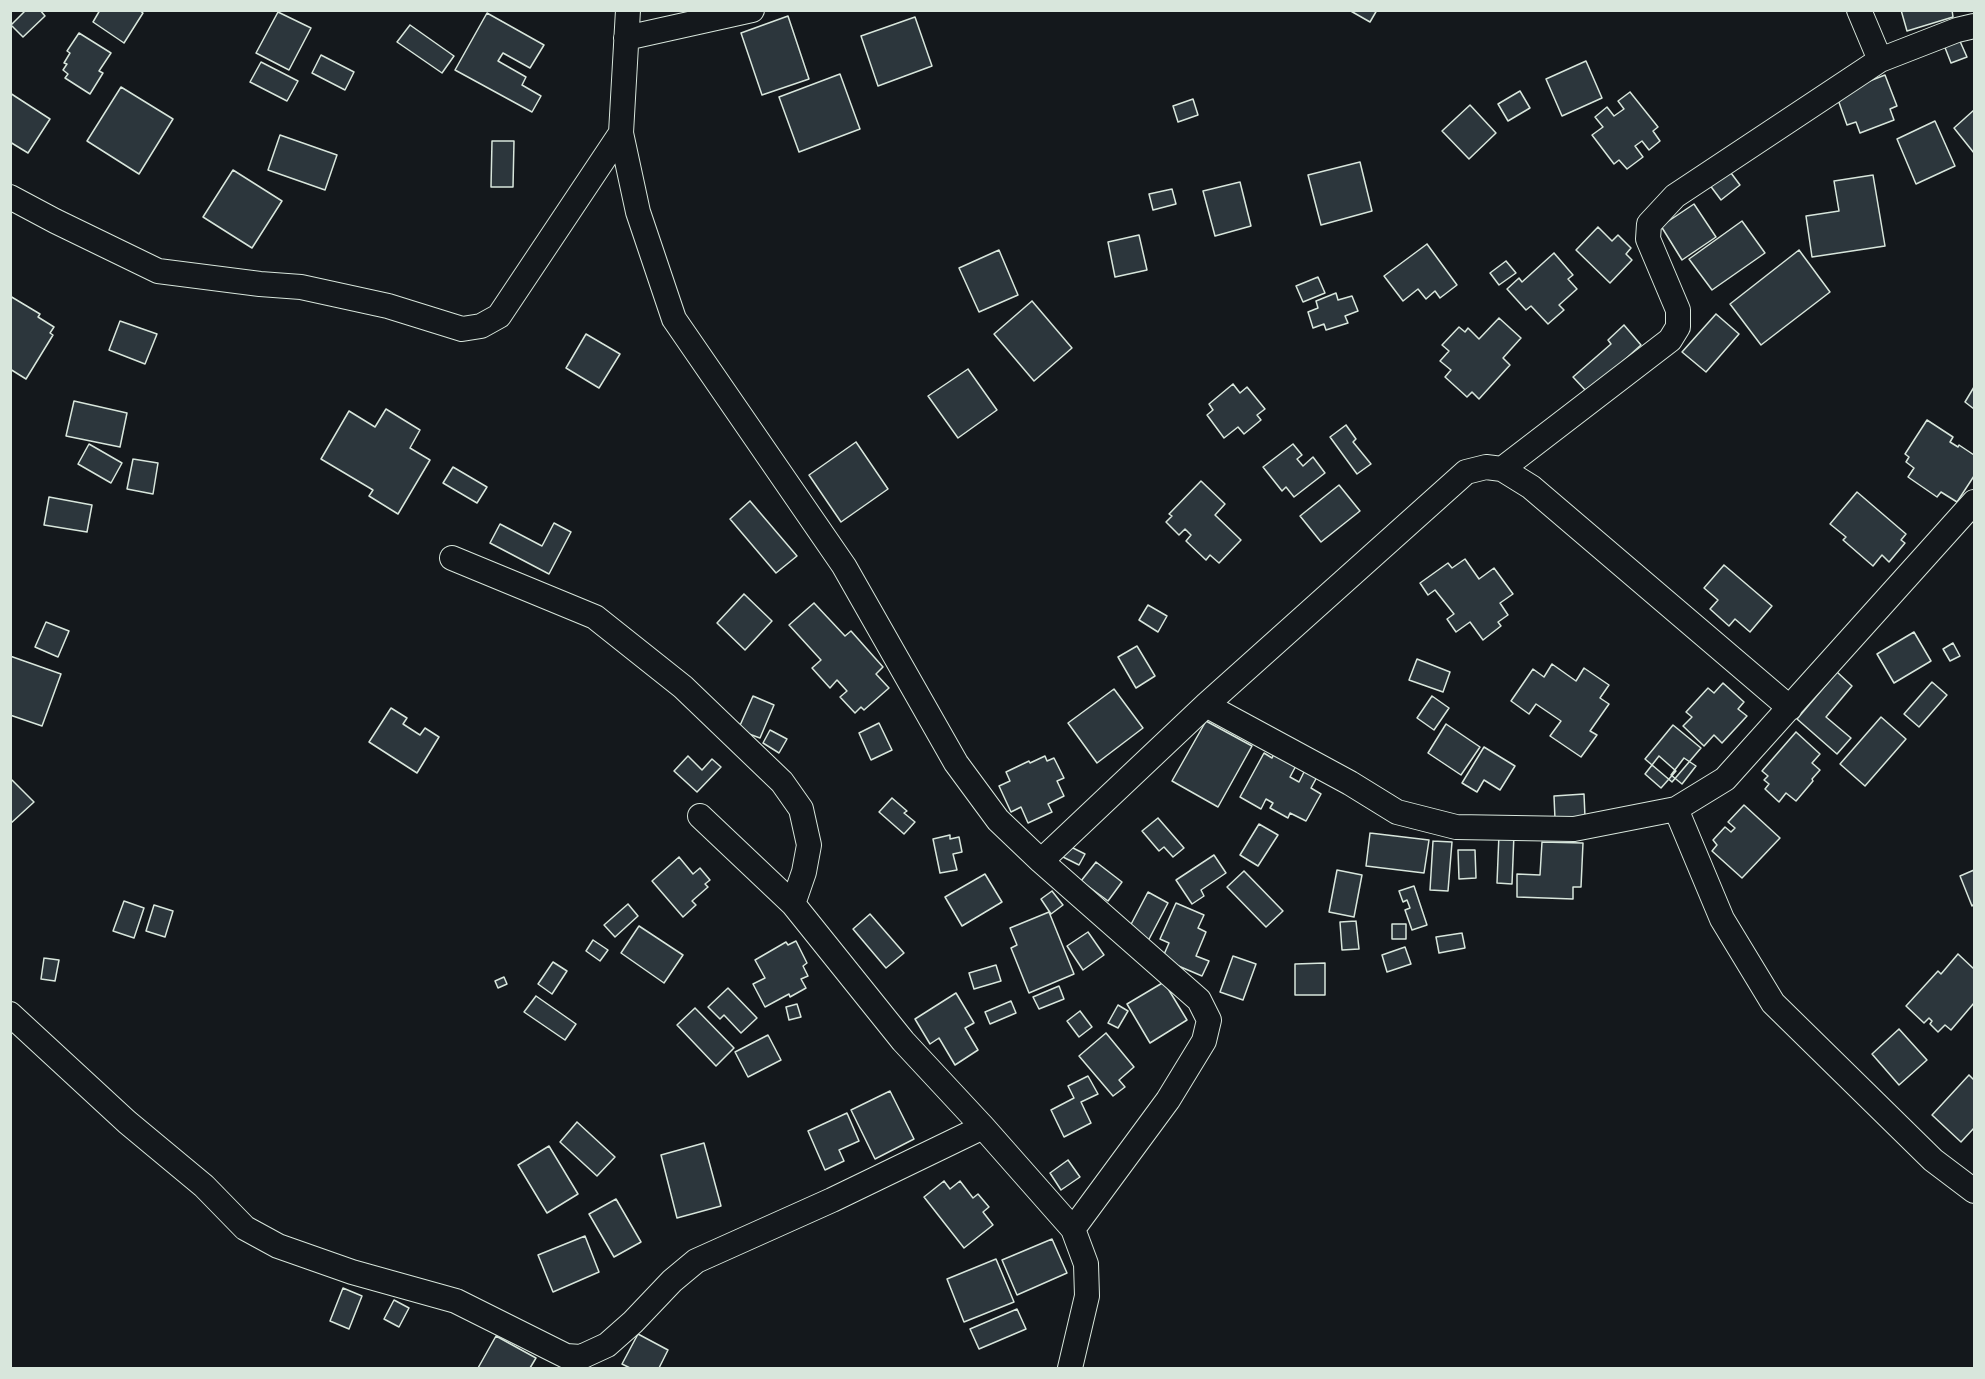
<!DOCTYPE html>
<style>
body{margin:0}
#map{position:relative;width:1985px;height:1379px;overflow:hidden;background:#14181c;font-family:"Roboto Condensed",sans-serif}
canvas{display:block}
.frame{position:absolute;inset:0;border:12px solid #d8e6dc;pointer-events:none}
</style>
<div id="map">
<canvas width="1985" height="1379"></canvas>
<div class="frame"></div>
</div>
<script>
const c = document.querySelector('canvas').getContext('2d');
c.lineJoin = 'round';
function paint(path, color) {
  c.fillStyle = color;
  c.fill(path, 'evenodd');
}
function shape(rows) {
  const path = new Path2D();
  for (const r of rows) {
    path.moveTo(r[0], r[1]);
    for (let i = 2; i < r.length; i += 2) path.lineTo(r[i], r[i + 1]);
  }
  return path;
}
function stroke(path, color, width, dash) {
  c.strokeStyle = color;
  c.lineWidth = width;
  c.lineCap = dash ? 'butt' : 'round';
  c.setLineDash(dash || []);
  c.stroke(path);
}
const building = shape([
 [26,10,40,10,45,16,23,37,11,25,26,10],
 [100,10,139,10,143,13,124,43,93,22,100,10],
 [1349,10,1377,10,1370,22,1349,10],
 [1901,10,1952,10,1953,17,1907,31,1901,10],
 [278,12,311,28,289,70,256,53,278,12],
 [487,13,544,45,530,68,503,53,498,61,526,77,522,85,541,96,532,112,455,70,487,13],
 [788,16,809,79,762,95,741,33,788,16],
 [915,17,932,66,878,86,861,36,915,17],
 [410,25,454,56,442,73,397,42,410,25],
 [79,33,111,53,99,71,103,73,90,94,65,78,68,74,63,70,67,64,64,63,70,53,67,51,79,33],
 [1959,39,1967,57,1951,63,1944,45,1959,39],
 [321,55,354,72,345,90,312,73,321,55],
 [1586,61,1602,98,1562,116,1546,79,1586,61],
 [261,62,298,81,287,101,250,82,261,62],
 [840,74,860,129,799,152,779,97,840,74],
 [1885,75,1897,106,1890,109,1894,120,1860,133,1856,122,1847,125,1836,94,1885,75],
 [121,87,173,119,139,174,87,141,121,87],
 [1520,91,1530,108,1508,121,1498,104,1520,91],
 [1630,92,1658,127,1653,131,1660,141,1649,150,1642,141,1635,146,1643,157,1627,169,1619,160,1614,164,1592,135,1603,127,1595,117,1607,107,1614,116,1624,109,1618,101,1630,92],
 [10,93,50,119,28,153,10,142,10,93],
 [1193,99,1198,115,1178,122,1173,106,1193,99],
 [1470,105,1496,133,1469,159,1442,131,1470,105],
 [1974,110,1974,153,1954,128,1974,110],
 [1935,121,1955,166,1916,184,1897,139,1935,121],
 [280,135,337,155,325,190,268,170,280,135],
 [492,141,514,141,513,187,491,187,492,141],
 [1360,162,1372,211,1321,225,1308,175,1360,162],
 [1728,169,1740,185,1721,200,1709,184,1728,169],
 [233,170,282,201,252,248,203,217,233,170],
 [1873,175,1885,246,1812,257,1806,216,1839,211,1834,181,1873,175],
 [1240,182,1251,226,1215,236,1203,191,1240,182],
 [1172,189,1176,204,1153,210,1149,194,1172,189],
 [1694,204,1716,237,1682,260,1661,226,1694,204],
 [1742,221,1765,253,1712,290,1689,259,1742,221],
 [1598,227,1612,241,1618,235,1631,248,1626,254,1632,260,1610,283,1576,250,1598,227],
 [1139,235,1147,270,1115,277,1108,242,1139,235],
 [1427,244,1457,285,1440,298,1435,291,1426,299,1418,289,1403,301,1384,276,1427,244],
 [999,250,1018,295,979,312,959,268,999,250],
 [1799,250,1830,292,1761,345,1730,304,1799,250],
 [1554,253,1573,275,1568,279,1577,289,1559,305,1564,310,1548,324,1531,306,1526,310,1507,289,1519,278,1522,282,1554,253],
 [1506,261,1516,273,1499,285,1490,273,1506,261],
 [1318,277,1325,293,1303,302,1296,286,1318,277],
 [1336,293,1338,300,1352,296,1358,311,1345,316,1348,323,1326,330,1324,324,1313,328,1308,312,1318,308,1316,301,1336,293],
 [10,296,40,314,38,317,54,327,50,333,53,335,26,379,10,369,10,296],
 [1032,301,1072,348,1034,381,994,334,1032,301],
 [1716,314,1739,334,1706,372,1682,352,1716,314],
 [1499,318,1521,338,1503,358,1510,365,1479,399,1472,392,1467,397,1445,377,1451,370,1440,361,1449,351,1442,345,1459,327,1465,332,1468,328,1479,339,1499,318],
 [120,321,157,334,145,364,109,350,120,321],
 [1624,325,1641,345,1588,393,1573,377,1611,344,1608,340,1624,325],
 [586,334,620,354,599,388,566,368,586,334],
 [968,369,997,410,958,438,928,396,968,369],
 [1233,384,1240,393,1247,387,1265,409,1257,415,1261,420,1244,434,1238,427,1224,438,1207,415,1213,410,1209,404,1233,384],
 [1974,387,1974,409,1965,402,1974,387],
 [74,401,127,413,120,447,66,436,74,401],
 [386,409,420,430,410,448,430,460,398,514,369,496,373,490,321,459,349,411,375,427,386,409],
 [1927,420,1953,437,1950,442,1958,447,1959,445,1974,455,1974,476,1957,502,1941,492,1937,497,1908,477,1914,468,1906,462,1909,457,1905,454,1927,420],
 [1346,425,1356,439,1353,442,1371,464,1357,474,1330,437,1346,425],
 [856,442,888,489,841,522,809,475,856,442],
 [89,444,122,463,111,483,78,464,89,444],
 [1293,444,1302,455,1297,459,1303,466,1313,457,1325,473,1294,497,1286,487,1282,491,1263,467,1293,444],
 [133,459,158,463,153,494,127,489,133,459],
 [453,467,487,487,477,503,443,483,453,467],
 [1201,481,1225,504,1215,515,1241,540,1219,563,1210,555,1206,560,1186,541,1191,535,1185,529,1179,535,1166,522,1172,516,1169,514,1201,481],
 [1339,485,1360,511,1321,542,1300,516,1339,485],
 [1857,492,1906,534,1901,540,1905,543,1889,562,1882,555,1873,566,1843,540,1846,537,1830,524,1857,492],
 [49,497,92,505,87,532,44,525,49,497],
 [750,501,797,556,776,573,730,519,750,501],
 [554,523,571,532,549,574,490,543,500,524,542,546,554,523],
 [1465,559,1479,579,1494,568,1513,594,1500,603,1508,615,1498,622,1501,626,1483,640,1470,622,1456,632,1447,619,1454,614,1435,590,1428,595,1420,583,1448,563,1452,568,1465,559],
 [1724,565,1772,606,1750,632,1735,619,1729,626,1710,609,1718,600,1704,588,1724,565],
 [744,594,772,621,745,650,717,623,744,594],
 [814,603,845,636,851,631,883,667,876,674,889,688,864,710,861,707,855,713,840,697,847,691,837,680,830,688,812,668,821,660,789,625,814,603],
 [1148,605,1167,616,1158,632,1139,620,1148,605],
 [46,622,69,631,58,657,35,647,46,622],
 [1914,632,1931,661,1894,683,1877,654,1914,632],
 [1953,643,1960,656,1950,661,1943,649,1953,643],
 [1137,646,1155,676,1136,688,1118,657,1137,646],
 [10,656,61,674,42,726,10,715,10,656],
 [1417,659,1450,672,1443,692,1409,680,1417,659],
 [1552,664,1576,681,1584,668,1609,685,1600,698,1609,704,1590,731,1597,735,1581,757,1550,736,1561,721,1536,704,1529,714,1511,701,1533,669,1544,677,1552,664],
 [1837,672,1852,686,1826,717,1851,738,1837,754,1797,719,1837,672],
 [1932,682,1947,695,1919,727,1904,714,1932,682],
 [1723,683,1744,702,1738,709,1747,716,1722,743,1714,735,1704,746,1683,726,1692,717,1686,712,1708,688,1714,693,1723,683],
 [1114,689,1143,728,1097,763,1068,723,1114,689],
 [753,696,774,705,760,738,738,730,753,696],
 [1432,696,1449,708,1434,730,1417,718,1432,696],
 [391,708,407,718,403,724,420,735,425,728,439,737,417,773,369,742,391,708],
 [1881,717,1906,739,1865,786,1840,764,1881,717],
 [1206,721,1252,746,1218,807,1172,781,1206,721],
 [879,723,892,750,871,760,859,733,879,723],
 [1446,724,1480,747,1461,775,1428,753,1446,724],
 [1673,725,1701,748,1672,782,1645,759,1673,725],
 [770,730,787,739,779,753,763,743,770,730],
 [1796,732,1820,754,1812,763,1820,770,1812,779,1813,781,1796,801,1786,793,1779,802,1765,789,1769,784,1764,780,1768,776,1762,771,1796,732],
 [1484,747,1515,766,1500,790,1484,780,1477,792,1462,783,1484,747],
 [1276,750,1298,762,1290,777,1299,782,1305,770,1317,777,1311,788,1321,794,1306,821,1290,813,1288,818,1270,808,1273,803,1266,799,1261,809,1240,797,1264,753,1272,758,1276,750],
 [688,756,702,770,712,759,721,767,697,792,674,771,688,756],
 [1045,756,1047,761,1054,758,1064,778,1057,781,1064,796,1048,804,1052,812,1028,823,1021,807,1011,812,999,786,1010,781,1006,772,1029,761,1030,763,1045,756],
 [1659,756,1676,771,1661,788,1645,774,1659,756],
 [1684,758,1696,766,1682,784,1671,775,1684,758],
 [12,780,34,802,10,824,10,782,12,780],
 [1584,794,1585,817,1555,819,1554,796,1584,794],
 [892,798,907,811,904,813,915,822,904,834,879,812,892,798],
 [1744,805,1780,838,1742,878,1712,851,1717,845,1713,840,1725,827,1731,832,1735,828,1728,822,1744,805],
 [1158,818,1184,848,1173,857,1164,847,1159,851,1142,831,1158,818],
 [1259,824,1278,835,1258,866,1240,855,1259,824],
 [1370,833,1429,840,1424,873,1366,866,1370,833],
 [1499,834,1514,834,1512,884,1497,883,1499,834],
 [950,835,950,839,959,837,962,852,953,854,957,870,940,873,933,839,950,835],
 [1433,841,1452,842,1448,891,1430,890,1433,841],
 [1542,842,1583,843,1581,887,1573,887,1573,899,1517,897,1517,874,1540,875,1542,842],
 [1065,844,1085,854,1079,865,1059,855,1065,844],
 [1458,850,1475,850,1476,878,1459,879,1458,850],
 [1214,855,1226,873,1201,890,1204,896,1192,904,1176,880,1214,855],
 [679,857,693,874,700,868,710,880,705,884,708,887,692,901,696,905,683,917,652,881,679,857],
 [1096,862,1122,882,1108,901,1081,881,1096,862],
 [1337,870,1362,875,1354,917,1329,912,1337,870],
 [1974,870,1974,904,1972,906,1960,876,1974,870],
 [1244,871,1283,911,1266,927,1227,887,1244,871],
 [985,874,1002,902,962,926,945,897,985,874],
 [1414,886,1427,925,1412,930,1405,910,1410,908,1407,900,1403,902,1399,891,1414,886],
 [1052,891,1063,905,1051,914,1041,899,1052,891],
 [1148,892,1168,903,1147,943,1127,932,1148,892],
 [124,901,144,908,134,938,113,931,124,901],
 [1176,903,1204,915,1198,928,1206,932,1196,956,1209,961,1202,976,1162,959,1169,943,1160,939,1176,903],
 [628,904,638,916,615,937,604,925,628,904],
 [154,905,173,911,165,937,146,931,154,905],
 [1049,912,1074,974,1029,993,1011,948,1017,945,1010,928,1049,912],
 [870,914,904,953,886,968,853,929,870,914],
 [1356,921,1359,949,1342,950,1340,922,1356,921],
 [1392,924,1406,924,1406,939,1392,939,1392,924],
 [639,926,683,955,664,983,621,953,639,926],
 [1088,932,1104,955,1083,970,1067,946,1088,932],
 [1462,933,1465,948,1439,953,1436,937,1462,933],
 [593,940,608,950,600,961,586,951,593,940],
 [796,941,807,963,803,966,808,976,801,979,806,988,790,997,789,994,765,1007,753,984,765,978,755,960,786,942,788,945,796,941],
 [1405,947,1411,964,1387,972,1382,955,1405,947],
 [1958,954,1974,969,1974,1003,1951,1030,1945,1025,1938,1032,1930,1024,1932,1021,1929,1018,1924,1023,1906,1006,1938,971,1941,974,1958,954],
 [1233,956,1256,964,1243,1000,1220,992,1233,956],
 [44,958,59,960,55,981,41,979,44,958],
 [553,962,567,971,552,994,538,984,553,962],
 [1325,963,1325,995,1295,995,1295,964,1325,963],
 [996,965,1001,981,974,989,969,973,996,965],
 [504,977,507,984,498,988,495,981,504,977],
 [1164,982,1187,1020,1150,1043,1127,1004,1164,982],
 [1059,986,1064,999,1039,1009,1033,997,1059,986],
 [728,988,757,1018,741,1033,724,1015,720,1019,708,1007,728,988],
 [956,993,974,1023,965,1028,978,1050,955,1065,939,1038,930,1044,915,1019,956,993],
 [536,996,576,1024,565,1040,524,1012,536,996],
 [1011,1001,1016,1013,990,1024,985,1012,1011,1001],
 [797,1004,801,1017,789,1020,786,1007,797,1004],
 [1118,1005,1128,1011,1118,1028,1108,1023,1118,1005],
 [695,1008,734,1048,716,1066,677,1025,695,1008],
 [1080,1011,1092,1027,1079,1037,1067,1021,1080,1011],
 [1899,1029,1927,1060,1899,1085,1872,1054,1899,1029],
 [1106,1033,1134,1067,1119,1080,1125,1087,1113,1096,1079,1056,1106,1033],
 [768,1035,781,1060,748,1077,735,1052,768,1035],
 [1969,1075,1974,1080,1974,1128,1961,1142,1932,1115,1969,1075],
 [1088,1076,1098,1094,1081,1102,1091,1123,1064,1137,1051,1110,1074,1098,1068,1086,1088,1076],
 [890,1091,914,1139,875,1159,851,1110,890,1091],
 [847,1113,859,1141,839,1150,844,1161,825,1170,808,1131,847,1113],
 [577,1122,615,1157,597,1176,560,1142,577,1122],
 [704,1143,721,1206,677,1218,661,1155,704,1143],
 [549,1146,578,1194,547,1213,518,1165,549,1146],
 [1068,1160,1080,1177,1061,1190,1050,1173,1068,1160],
 [944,1181,950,1189,960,1181,973,1198,978,1194,989,1207,983,1212,993,1225,964,1248,924,1197,944,1181],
 [616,1199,641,1242,614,1257,589,1214,616,1199],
 [585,1236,599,1272,553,1292,538,1255,585,1236],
 [1052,1239,1067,1273,1017,1295,1002,1260,1052,1239],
 [996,1259,1014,1302,964,1322,947,1279,996,1259],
 [343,1288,362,1296,349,1329,330,1321,343,1288],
 [394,1300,409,1308,399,1327,384,1319,394,1300],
 [1017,1309,1026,1329,979,1349,970,1329,1017,1309],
 [638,1334,668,1350,659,1368,630,1368,622,1364,638,1334],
 [496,1336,536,1358,530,1368,478,1368,496,1336]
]);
const minor = shape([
 [628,10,621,133,638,212,674,319,844,566,956,763,998,820,1041,861,1199,1000,1209,1020,1204,1041,1168,1100,1073,1229],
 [1859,10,1880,60],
 [626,38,752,10],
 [10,197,55,221,158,271,260,284,301,287,388,306,462,329,481,326,499,316,621,133],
 [1502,469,1670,340,1678,327,1678,310,1648,239,1649,224,1675,196,1880,60,1957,30,1974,26],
 [452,558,595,617,683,687,782,782,801,809,809,845,804,872,793,904],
 [1206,705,1350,783,1397,812,1456,827,1574,829,1676,809,1725,779,1974,502],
 [1676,809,1722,919,1773,1003,1933,1160,1974,1191],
 [700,816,793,904,903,1041,983,1127,1073,1229,1086,1264,1087,1296,1070,1368],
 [1041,861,1206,705,1466,472,1486,467,1502,469,1531,487,1790,708],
 [10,1014,127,1122,204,1186,245,1228,278,1246,352,1272,456,1301,566,1356,581,1357,607,1345,633,1322,672,1281,696,1261,832,1200,983,1127]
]);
paint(building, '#2c363c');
stroke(building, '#d8e6dc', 1.5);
stroke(minor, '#d8e6dc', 26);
stroke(minor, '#14181c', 24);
</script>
